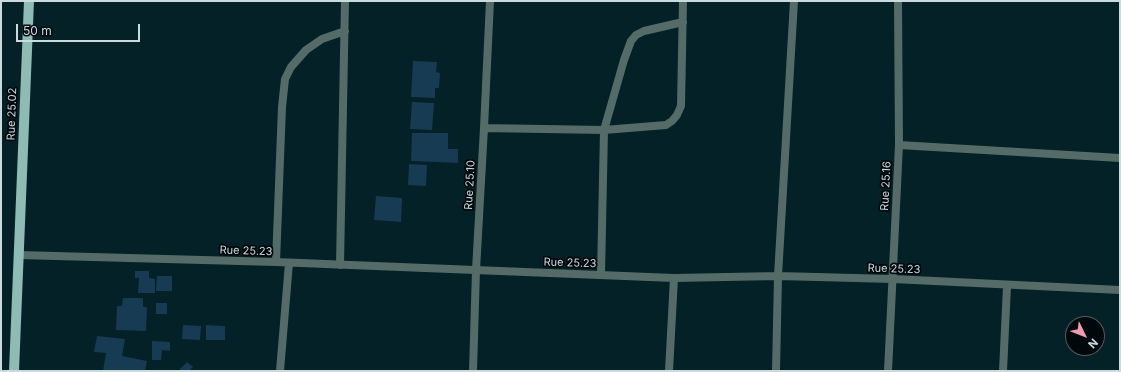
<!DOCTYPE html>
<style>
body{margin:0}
#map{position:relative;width:1121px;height:372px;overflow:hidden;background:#032126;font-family:Inter,sans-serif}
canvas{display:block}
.frame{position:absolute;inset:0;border:2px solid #cadbde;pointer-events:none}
.north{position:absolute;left:1065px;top:316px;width:40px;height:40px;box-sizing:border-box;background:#01080b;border:1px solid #515c5f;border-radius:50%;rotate:133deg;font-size:11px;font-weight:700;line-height:16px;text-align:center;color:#cadbde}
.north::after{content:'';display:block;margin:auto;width:14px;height:18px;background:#f19ab1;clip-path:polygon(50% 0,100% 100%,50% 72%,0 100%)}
.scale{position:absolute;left:16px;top:24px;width:124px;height:18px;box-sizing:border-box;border:2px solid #cadbde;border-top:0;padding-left:5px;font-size:12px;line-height:14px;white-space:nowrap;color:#cadbde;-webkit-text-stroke:3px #01080b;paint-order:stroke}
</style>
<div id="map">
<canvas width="1121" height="372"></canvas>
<div class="frame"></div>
<div class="north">N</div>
<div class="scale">50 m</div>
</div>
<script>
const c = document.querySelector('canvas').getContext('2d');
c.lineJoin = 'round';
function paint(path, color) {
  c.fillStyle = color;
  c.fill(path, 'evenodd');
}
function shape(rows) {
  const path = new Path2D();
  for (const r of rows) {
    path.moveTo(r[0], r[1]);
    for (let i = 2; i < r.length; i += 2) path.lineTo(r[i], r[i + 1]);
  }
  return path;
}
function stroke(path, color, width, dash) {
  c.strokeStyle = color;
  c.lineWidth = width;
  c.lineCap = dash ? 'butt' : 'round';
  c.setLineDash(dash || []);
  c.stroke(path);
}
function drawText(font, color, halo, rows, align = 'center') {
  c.font = font + ' Inter,sans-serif';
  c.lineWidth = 3.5;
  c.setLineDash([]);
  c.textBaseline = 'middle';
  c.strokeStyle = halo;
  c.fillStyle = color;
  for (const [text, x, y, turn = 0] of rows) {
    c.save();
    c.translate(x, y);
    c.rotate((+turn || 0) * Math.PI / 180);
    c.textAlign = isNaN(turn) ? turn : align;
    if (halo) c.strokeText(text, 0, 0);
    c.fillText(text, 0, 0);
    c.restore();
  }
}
const building = shape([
 [413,61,437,62,436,72,440,73,439,88,435,88,435,98,411,97],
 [412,102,434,103,432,130,410,129],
 [412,133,448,133,448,149,458,149,458,163,411,161],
 [409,164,427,165,426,186,408,185],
 [376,196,402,198,401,222,374,220],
 [135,271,149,271,149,278,155,279,155,293,138,293,139,278,135,278],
 [157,276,172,276,172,291,156,291],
 [123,298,143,298,143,307,147,307,146,331,116,330,117,306,122,306],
 [156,303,167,303,167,314,156,314],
 [183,325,201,326,200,340,182,339],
 [206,325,225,326,225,340,206,340],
 [97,336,125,339,122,356,147,361,145,371,103,371,106,353,94,352],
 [152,341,170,342,170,351,162,350,161,360,152,360],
 [187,362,193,367,189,371,178,371]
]);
const street = shape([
 [484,128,604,130,666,125,672,121,677,115,681,106,683,1],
 [899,145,1120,158],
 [19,255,276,262,674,278,778,276,893,279,1120,290],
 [276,262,282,107,285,79,291,67,306,50,322,39,345,31],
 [340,265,345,1],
 [601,275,604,130,624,60,631,41,636,35,644,31,683,22],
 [280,371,289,263],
 [473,371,476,270,484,128,490,1],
 [669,371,674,278],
 [776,371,778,276,794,1],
 [888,371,899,145,898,1],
 [1003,371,1007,286]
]);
const primary = shape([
 [14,371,29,1]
]);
const streetNames = [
 ["Rue 25.02",12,114,-88],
 ["Rue 25.10",470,185,-87],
 ["Rue 25.16",886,186,-87],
 ["Rue 25.23",246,251,2],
 ["Rue 25.23",570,263,2],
 ["Rue 25.23",894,269,2]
];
paint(building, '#183b54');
stroke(street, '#556b67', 8);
stroke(primary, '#8ebcb4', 10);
drawText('11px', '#cadbde', '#01080b', streetNames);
</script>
